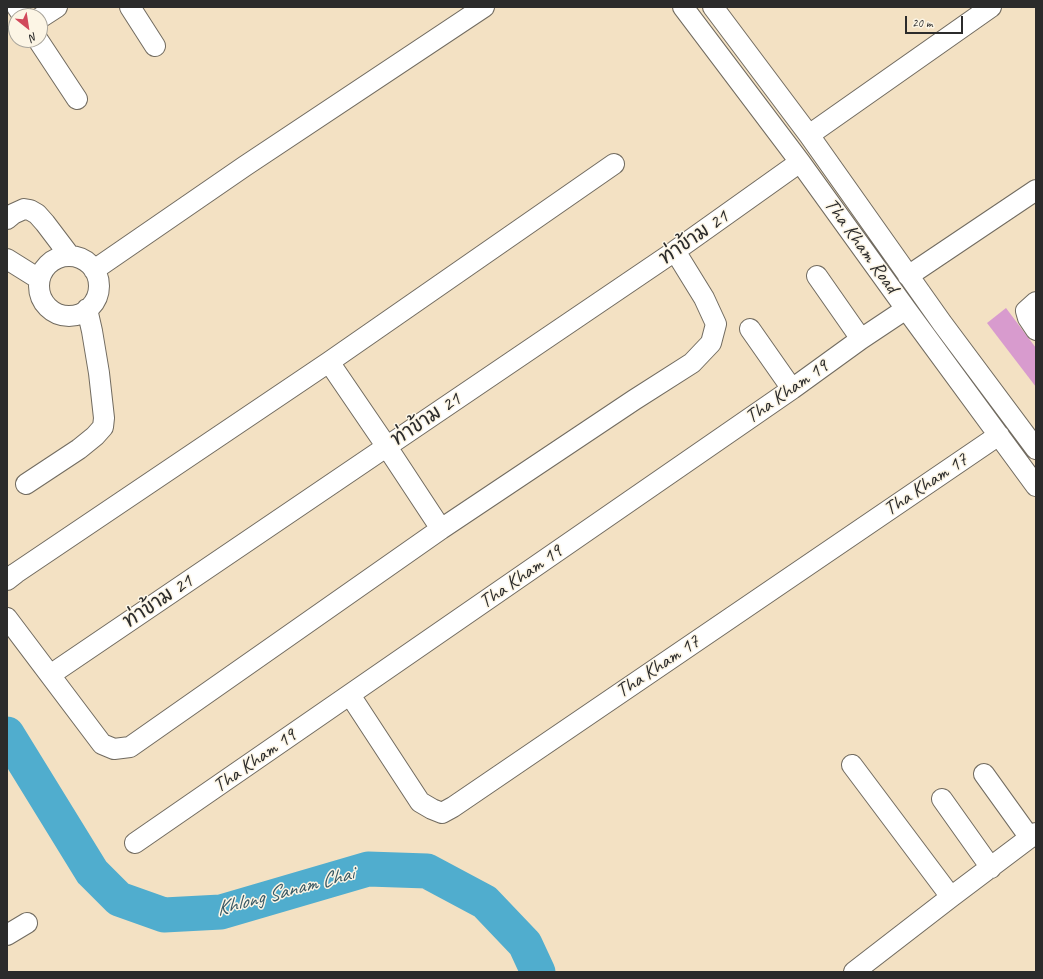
<!DOCTYPE html>
<meta charset="utf-8">
<style>
body{margin:0}
#map{position:relative;width:1043px;height:979px;overflow:hidden;background:#f3e1c3;font-family:Caveat,sans-serif}
canvas{display:block}
.frame{position:absolute;inset:0;border:8px solid #2b2b2b;pointer-events:none}
.north{position:absolute;left:8px;top:8px;width:40px;height:40px;box-sizing:border-box;background:#fcf5e5;border:1px solid #a8a49b;border-radius:50%;rotate:150deg;font-size:11px;font-weight:700;line-height:16px;text-align:center;color:#2b2b2b}
.north::after{content:'';display:block;margin:auto;width:14px;height:18px;background:#d1495b;clip-path:polygon(50% 0,100% 100%,50% 72%,0 100%)}
.scale{position:absolute;left:905px;top:16px;width:58px;height:18px;box-sizing:border-box;border:2px solid #2b2b2b;border-top:0;padding-left:5px;font-size:12px;line-height:14px;white-space:nowrap;color:#2b2b2b;-webkit-text-stroke:3px #fcf5e5;paint-order:stroke}
</style>
<div id="map">
<canvas width="1043" height="979"></canvas>
<div class="frame"></div>
<div class="north">N</div>
<div class="scale">20 m</div>
</div>
<script>
const c = document.querySelector('canvas').getContext('2d');
c.lineJoin = 'round';
function shape(rows) {
  const path = new Path2D();
  for (const r of rows) {
    if (r.length === 3) {
      path.moveTo(r[0] + r[2], r[1]);
      path.arc(r[0], r[1], r[2], 0, 2 * Math.PI);
      continue;
    }
    path.moveTo(r[0], r[1]);
    for (let i = 2; i < r.length; i += 2) path.lineTo(r[i], r[i + 1]);
  }
  return path;
}
function stroke(path, color, width, dash) {
  c.strokeStyle = color;
  c.lineWidth = width;
  c.lineCap = dash ? 'butt' : 'round';
  c.setLineDash(dash || []);
  c.stroke(path);
}
function paint(path, color) {
  c.fillStyle = color;
  c.fill(path, 'evenodd');
}
function drawText(font, color, halo, rows, align = 'center') {
  c.font = font + ' Caveat,"Playpen Sans Thai",sans-serif';
  c.lineWidth = 3;
  c.setLineDash([]);
  c.textBaseline = 'middle';
  c.strokeStyle = halo;
  c.fillStyle = color;
  for (const [text, x, y, turn = 0] of rows) {
    c.save();
    c.translate(x, y);
    c.rotate((+turn || 0) * Math.PI / 180);
    c.textAlign = isNaN(turn) ? turn : align;
    if (halo) c.strokeText(text, 0, 0);
    c.fillText(text, 0, 0);
    c.restore();
  }
}
const river = shape([
 [7,734,92,872,119,899,164,915,221,912,368,869,427,871,485,902,525,944,538,972]
]);
const building = shape([
 [1006,308,1036,348,1036,387,987,323]
]);
const minor = shape([
 [17,7,23,16],
 [130,7,155,46],
 [683,7,800,162,906,309,1036,486],
 [713,7,809,135,942,323,1036,449],
 [40,18,57,7],
 [38,40,77,99],
 [809,135,991,7],
 [7,219,13,214,24,209,30,210,37,214,45,223,70,256],
 [69,286,30],
 [7,259,39,279],
 [94,270,245,166,484,7],
 [817,276,861,339],
 [908,276,1036,190],
 [1036,302,1026,311,1028,318,1036,330],
 [750,329,792,389],
 [329,362,387,447,441,529],
 [26,484,79,449,95,436,103,427,104,418,99,373,92,331,87,309],
 [7,580,16,573,329,362,614,164],
 [7,618,102,744,114,749,130,747,441,529,634,400,692,363,711,343,716,324,704,298,675,251],
 [50,675,675,251,800,162],
 [350,695,420,802,432,809,442,813,453,807,999,435],
 [852,765,951,897],
 [984,774,1030,838],
 [942,799,991,868],
 [135,843,792,389,861,339,906,309],
 [7,935,27,923],
 [854,972,951,897,1036,833]
]);
const streetNames = [
 ["ท่าข้าม 21",694,238,-35],
 ["Tha Kham Road",861,246,54],
 ["Tha Kham 19",787,392,-35],
 ["ท่าข้าม 21",426,420,-34],
 ["Tha Kham 17",926,485,-34],
 ["Tha Kham 19",521,577,-35],
 ["ท่าข้าม 21",158,602,-34],
 ["Tha Kham 17",658,667,-34],
 ["Tha Kham 19",255,761,-35]
];
const waterNames = [
 ["Khlong Sanam Chai",285,892,-15]
];
stroke(river, '#50adce', 35);
paint(building, '#d89bce');
stroke(minor, '#716b60', 22);
stroke(minor, '#fff', 20);
drawText('20px', '#2b2b2b', '#fcf5e5', streetNames);
drawText('italic 21px', '#385864', '#fcf5e5', waterNames);
</script>
